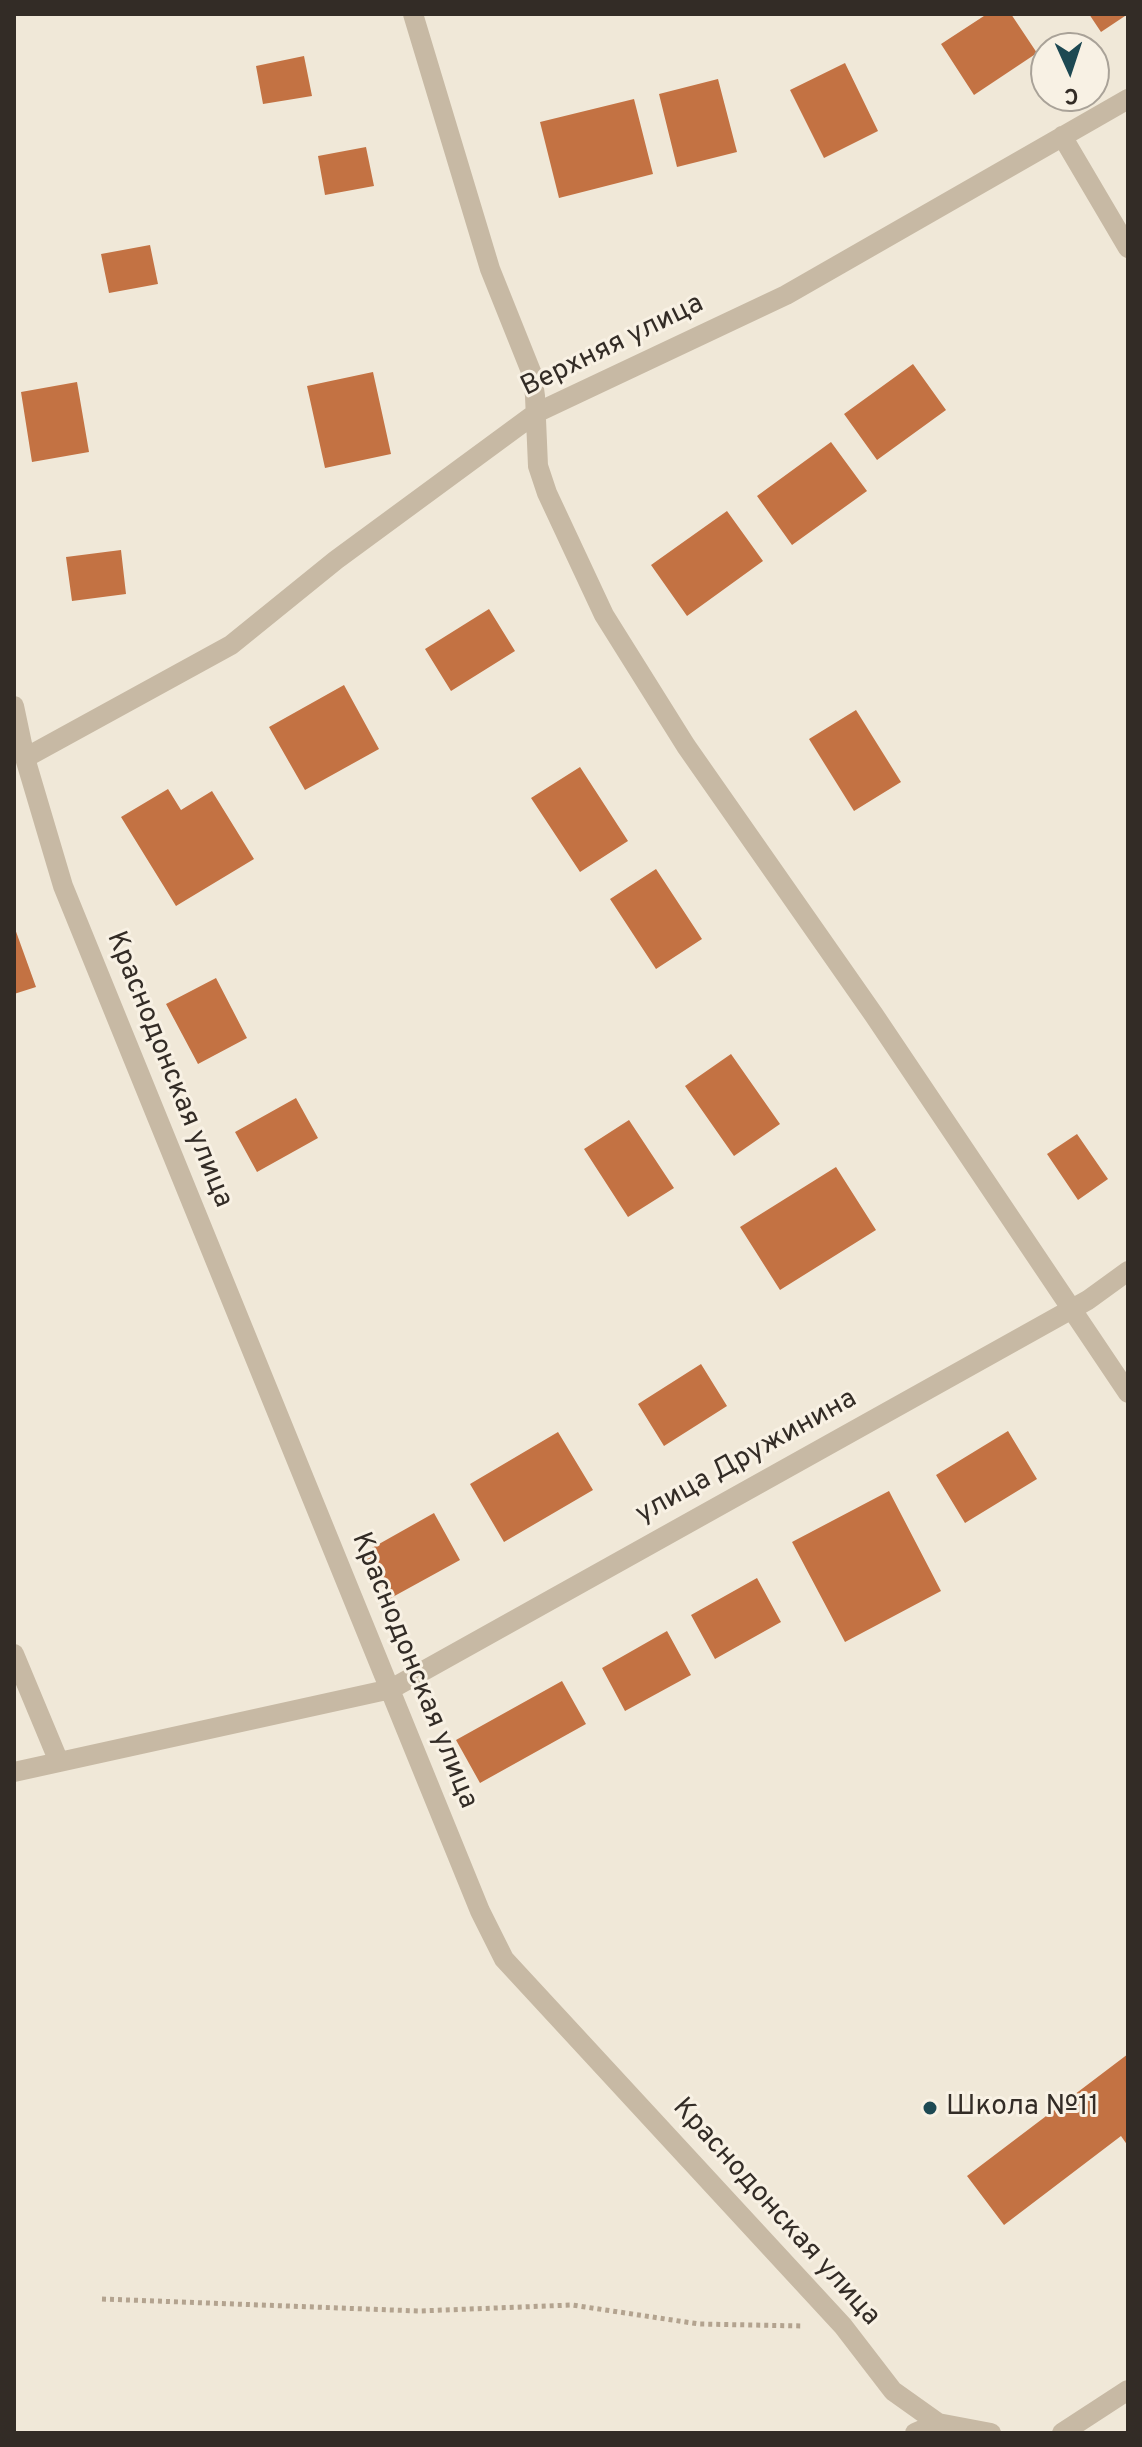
<!DOCTYPE html>
<meta charset="utf-8">
<style>
body{margin:0}
#map{position:relative;width:1142px;height:2447px;overflow:hidden;background:#f0e8d8;font-family:Overpass,sans-serif}
canvas{display:block}
.frame{position:absolute;inset:0;border:16px solid #332c26;pointer-events:none}
.north{position:absolute;left:1030px;top:32px;width:80px;height:80px;box-sizing:border-box;background:#f8f1e4;border:2px solid #a9a298;border-radius:50%;rotate:177deg;font-size:22px;font-weight:700;line-height:32px;text-align:center;color:#332c26}
.north::after{content:'';display:block;margin:auto;width:28px;height:36px;background:#1d4953;clip-path:polygon(50% 0,100% 100%,50% 72%,0 100%)}
</style>
<div id="map">
<canvas width="1142" height="2447"></canvas>
<div class="frame"></div>
<div class="north">С</div>
</div>
<script>
const c = document.querySelector('canvas').getContext('2d');
c.lineJoin = 'round';
function paint(path, color) {
  c.fillStyle = color;
  c.fill(path, 'evenodd');
}
function shape(rows) {
  const path = new Path2D();
  for (const r of rows) {
    path.moveTo(r[0], r[1]);
    for (let i = 2; i < r.length; i += 2) path.lineTo(r[i], r[i + 1]);
  }
  return path;
}
function stroke(path, color, width, dash) {
  c.strokeStyle = color;
  c.lineWidth = width;
  c.lineCap = dash ? 'butt' : 'round';
  c.setLineDash(dash || []);
  c.stroke(path);
}
function drawText(font, color, halo, rows, align = 'center') {
  c.font = font + ' Overpass,sans-serif';
  c.lineWidth = 6;
  c.setLineDash([]);
  c.textBaseline = 'middle';
  c.strokeStyle = halo;
  c.fillStyle = color;
  for (const [text, x, y, turn = 0] of rows) {
    c.save();
    c.translate(x, y);
    c.rotate((+turn || 0) * Math.PI / 180);
    c.textAlign = isNaN(turn) ? turn : align;
    if (halo) c.strokeText(text, 0, 0);
    c.fillText(text, 0, 0);
    c.restore();
  }
}
const building = shape([
 [987,14,1011,14,1037,53,974,95,941,44],
 [1089,14,1128,14,1101,32],
 [304,56,312,96,263,104,256,66],
 [845,63,878,131,824,158,790,90],
 [718,79,737,152,677,167,659,94],
 [634,99,653,174,559,198,540,122],
 [366,147,374,186,325,195,318,156],
 [150,245,158,284,109,293,101,254],
 [913,364,946,410,877,460,844,414],
 [373,372,391,454,325,468,307,386],
 [77,382,89,452,32,462,21,392],
 [831,442,867,491,792,545,757,496],
 [727,511,763,561,687,616,651,565],
 [121,550,126,594,72,601,66,557],
 [489,609,515,651,451,691,425,649],
 [344,685,379,749,305,790,269,727],
 [856,710,901,782,854,811,809,739],
 [580,767,628,841,580,872,531,798],
 [168,789,181,810,212,791,254,859,176,906,121,817],
 [656,869,702,939,656,969,610,899],
 [14,926,36,987,14,994],
 [216,978,247,1038,198,1064,166,1004],
 [731,1054,780,1124,734,1156,685,1086],
 [296,1098,318,1138,257,1172,235,1132],
 [629,1120,674,1188,628,1217,584,1149],
 [1077,1134,1108,1179,1078,1200,1047,1154],
 [836,1167,876,1230,780,1290,740,1227],
 [701,1364,727,1406,664,1446,638,1404],
 [1008,1431,1037,1479,965,1523,936,1475],
 [558,1432,593,1490,504,1542,470,1484],
 [889,1491,941,1591,845,1642,792,1542],
 [434,1513,460,1560,389,1599,363,1553],
 [757,1578,781,1622,715,1659,691,1615],
 [667,1631,691,1675,625,1711,602,1668],
 [562,1681,586,1724,480,1783,456,1740],
 [1128,2054,1128,2146,1121,2136,1004,2225,967,2176]
]);
const path = shape([
 [102,2299,419,2311,572,2305,699,2324,803,2326]
]);
const minor = shape([
 [413,14,490,269,532,374,535,396,538,466,547,493,604,615,686,746,874,1015,1128,1393],
 [1062,136,1128,248],
 [14,706,25,758,63,886,480,1911,504,1959,843,2326,893,2391,938,2423,991,2433],
 [25,758,231,645,336,560,536,413,786,295,1128,99],
 [14,1654,59,1762],
 [14,1772,391,1689,1088,1300,1128,1271],
 [915,2433,938,2423],
 [1062,2433,1128,2390]
]);
const markers = [
 [930,2108,8,"#1d4953"]
];
const streetNames = [
 ["Верхняя улица",613,347,-26],
 ["Краснодонская улица",168,1070,68],
 ["улица Дружинина",747,1458,-29],
 ["Краснодонская улица",413,1671,68],
 ["Краснодонская улица",775,2213,48]
];
const poiNames = [
 ["Школа №11",946,2108]
];
paint(building, '#c37243');
stroke(path, '#b3a38f', 5, [4, 4]);
stroke(minor, '#c7b9a4', 20);
for (const [x, y, r, color] of markers) {
  const dot = new Path2D();
  dot.arc(x, y, r, 0, 2 * Math.PI);
  c.fillStyle = color;
  c.fill(dot);
  stroke(dot, '#f8f1e4', 3);
}
drawText('28px', '#332c26', '#f8f1e4', streetNames);
drawText('28px', '#332c26', '#f8f1e4', poiNames, 'left');
</script>
